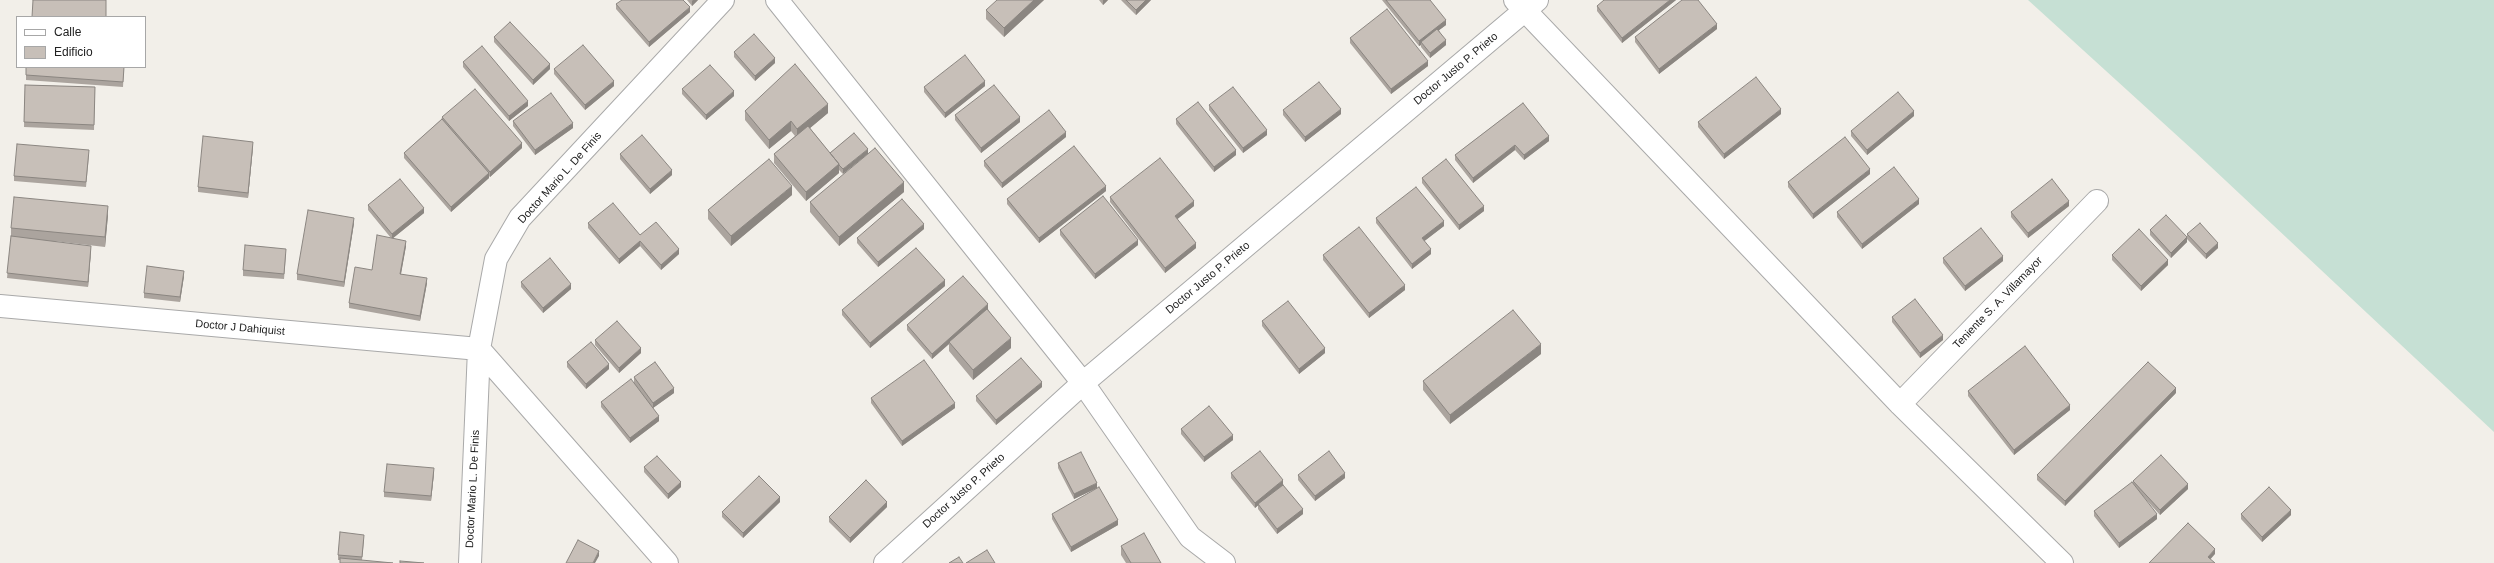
<!DOCTYPE html>
<style>
body{margin:0}
#map{position:relative;width:2494px;height:563px;overflow:hidden;background:#f2efe9;font-family:Arial,sans-serif}
canvas{display:block}
.legend{position:absolute;left:16px;top:16px;width:130px;height:52px;box-sizing:border-box;background:#fff;border:1px solid #a7a7a7;margin:0;padding:5px 7px;list-style:none;font-size:12px;color:#222}
.legend li{display:flex;align-items:center;gap:8px;height:20px}
.legend b{width:20px;border:1px solid #a7a7a7}
</style>
<div id="map">
<canvas width="2494" height="563"></canvas>
<ul class="legend">
<li><b style="height:5px;background:#fff"></b>Calle</li>
<li><b style="height:11px;background:#c7bfb8"></b>Edificio</li>
</ul>
</div>
<script>
const c = document.querySelector('canvas').getContext('2d');
c.lineJoin = 'round';
function paint(path, color) {
  c.fillStyle = color;
  c.fill(path, 'evenodd');
}
function shape(rows) {
  const path = new Path2D();
  for (const r of rows) {
    path.moveTo(r[0], r[1]);
    for (let i = 2; i < r.length; i += 2) path.lineTo(r[i], r[i + 1]);
  }
  return path;
}
function stroke(path, color, width, dash) {
  c.strokeStyle = color;
  c.lineWidth = width;
  c.lineCap = dash ? 'butt' : 'round';
  c.setLineDash(dash || []);
  c.stroke(path);
}
function drawText(font, color, halo, rows, align = 'center') {
  c.font = font + ' Arial,sans-serif';
  c.lineWidth = 3.5;
  c.setLineDash([]);
  c.textBaseline = 'middle';
  c.strokeStyle = halo;
  c.fillStyle = color;
  for (const [text, x, y, turn = 0] of rows) {
    c.save();
    c.translate(x, y);
    c.rotate((+turn || 0) * Math.PI / 180);
    c.textAlign = isNaN(turn) ? turn : align;
    if (halo) c.strokeText(text, 0, 0);
    c.fillText(text, 0, 0);
    c.restore();
  }
}
const wetland = shape([
 [2028,0,2494,0,2494,432,2194,151]
]);
const minor = shape([
 [777,0,1083,383,1190,537,1224,563],
 [1515,0,1900,404,2062,563],
 [0,306,479,349],
 [479,349,667,563],
 [1900,404,2097,201],
 [470,563,479,349,496,259,520,218,723,0],
 [885,563,1083,383,1537,0]
]);
const wall = shape([
 [687,0,698,0,692,6],
 [1044,0,1004,37,986,19,986,10],
 [1099,0,1108,0,1103,5],
 [1121,0,1151,0,1136,15],
 [1382,0,1430,0,1446,25,1439,30,1446,45,1430,58,1421,47,1421,45,1419,46],
 [1676,0,1622,43,1597,11,1597,6],
 [616,4,690,12,649,47,616,9],
 [1717,29,1659,74,1635,42,1635,37],
 [494,37,550,69,533,85,494,42],
 [1350,38,1428,66,1391,94,1350,43],
 [734,52,775,63,755,81,734,57],
 [463,62,528,106,509,121,463,67],
 [26,67,124,67,123,87,26,80],
 [554,69,614,86,585,110,554,74],
 [25,85,95,87,94,130,24,127],
 [985,86,945,118,924,92,924,87],
 [682,89,734,96,706,120,682,94],
 [1523,103,1549,141,1524,160,1515,150,1473,183,1455,160,1455,155],
 [1209,105,1267,135,1243,153,1209,110],
 [1283,110,1341,114,1305,142,1283,115],
 [745,111,828,113,810,128,830,153,854,133,843,174,839,170,839,173,806,201,774,163,774,154,795,136,791,131,769,149,745,120],
 [1781,114,1724,159,1698,127,1698,122],
 [955,115,1020,122,981,153,955,120],
 [1914,116,1867,155,1851,136,1851,131],
 [442,117,522,148,490,177,489,176,489,178,451,212,404,158,404,153,442,119],
 [1176,119,1236,155,1214,172,1176,124],
 [513,121,573,128,535,155,513,126],
 [1066,137,1002,188,984,166,984,161],
 [253,147,248,198,198,192,198,187],
 [620,154,672,175,650,194,620,159],
 [89,155,86,187,14,181,14,176],
 [1870,174,1813,219,1788,187,1788,182],
 [1422,178,1484,211,1459,230,1422,183],
 [1106,191,1039,243,1007,204,1007,199],
 [904,192,839,246,810,212,810,202],
 [792,195,731,246,708,219,708,210],
 [1110,197,1194,206,1177,219,1196,248,1165,273,1110,202],
 [1919,204,1862,249,1837,217,1837,212],
 [368,205,424,213,393,238,406,246,401,274,427,283,420,321,349,308,349,303,372,270,391,238,368,210],
 [2069,206,2028,238,2011,217,2011,212],
 [108,215,105,247,54,241,91,251,88,287,7,278,11,237,11,228],
 [1376,218,1444,226,1424,241,1431,254,1412,269,1376,223],
 [354,223,344,287,297,280,297,274],
 [588,223,640,235,679,254,661,270,640,246,619,264,588,228],
 [924,229,878,267,857,243,857,238],
 [1060,230,1138,245,1095,279,1060,235],
 [2150,230,2187,237,2187,234,2218,248,2206,259,2187,239,2187,242,2171,258,2150,235],
 [286,254,284,279,243,276,243,270],
 [1323,255,1405,290,1369,318,1323,260],
 [2112,255,2168,265,2141,291,2112,260],
 [1943,258,2003,261,1965,291,1943,263],
 [184,276,180,302,144,298,144,293],
 [521,282,571,289,543,313,521,287],
 [945,286,870,348,842,315,842,310],
 [988,309,1011,348,973,380,949,351,949,344,932,359,907,330,907,325],
 [1892,317,1943,340,1920,358,1892,322],
 [1262,321,1325,353,1299,374,1262,326],
 [595,340,641,353,619,373,595,345],
 [1541,354,1450,424,1423,390,1423,381],
 [567,362,609,369,586,389,567,367],
 [634,377,674,393,653,408,659,421,630,443,601,407,601,402,634,382],
 [1042,387,996,425,976,401,976,396],
 [1968,391,2070,410,2014,455,1968,396],
 [2176,393,2065,506,2037,480,2037,475],
 [871,398,955,408,902,446,871,403],
 [1181,429,1233,440,1204,462,1181,434],
 [1058,463,1097,488,1074,499,1058,468],
 [644,467,681,487,668,499,644,472],
 [434,473,431,501,384,497,384,492],
 [1231,473,1283,485,1303,514,1277,534,1258,509,1258,505,1255,508,1231,478],
 [1298,475,1345,478,1315,501,1298,480],
 [2133,481,2188,489,2160,515,2141,494,2157,519,2119,548,2094,516,2094,511,2133,485],
 [780,502,743,538,722,517,722,512],
 [887,507,850,543,829,522,829,517],
 [1052,514,1118,525,1071,552,1052,519],
 [2241,514,2291,515,2262,542,2241,519],
 [364,540,362,560,338,560,338,555],
 [1121,546,1161,563,1126,563,1121,555]
]);
const shadedWall = shape([
 [693,0,698,0,692,6,692,1],
 [1034,0,1044,0,1004,37,1004,28],
 [1103,0,1108,0,1103,5],
 [1146,0,1151,0,1136,15,1136,10],
 [1670,0,1676,0,1622,43,1622,38],
 [690,7,690,12,649,47,649,42],
 [1446,20,1446,25,1422,43,1421,42,1421,45,1419,46,1419,41],
 [1717,24,1717,29,1659,74,1659,69],
 [1446,40,1446,45,1430,58,1430,53],
 [775,58,775,63,755,81,755,76],
 [1428,61,1428,66,1391,94,1391,89],
 [550,64,550,69,533,85,533,80],
 [614,81,614,86,585,110,585,105],
 [985,81,985,86,945,118,945,113],
 [734,91,734,96,706,120,706,115],
 [528,101,528,106,509,121,509,116],
 [828,104,828,113,797,139,797,129],
 [1341,109,1341,114,1305,142,1305,137],
 [1781,109,1781,114,1724,159,1724,154],
 [1914,111,1914,116,1867,155,1867,150],
 [1020,117,1020,122,981,153,981,148],
 [791,121,791,131,769,149,769,140],
 [573,123,573,128,535,155,535,150],
 [1267,130,1267,135,1243,153,1243,148],
 [1066,132,1066,137,1002,188,1002,183],
 [1549,136,1549,141,1524,160,1524,155],
 [253,142,253,147,248,198,248,193],
 [522,143,522,148,490,177,490,172],
 [1515,145,1515,150,1473,183,1473,178],
 [868,149,868,154,843,174,843,169],
 [1236,150,1236,155,1214,172,1214,167],
 [839,164,839,173,806,201,806,192],
 [1870,169,1870,174,1813,219,1813,214],
 [672,170,672,175,650,194,650,189],
 [489,173,489,178,451,212,451,207],
 [904,182,904,192,839,246,839,237],
 [792,186,792,195,731,246,731,236],
 [1106,186,1106,191,1039,243,1039,238],
 [1919,199,1919,204,1862,249,1862,244],
 [1194,201,1194,206,1175,221,1175,216],
 [2069,201,2069,206,2028,238,2028,233],
 [108,206,108,215,105,247,105,237],
 [1484,206,1484,211,1459,230,1459,225],
 [424,208,424,213,392,239,392,234],
 [354,218,354,223,344,287,344,282],
 [1444,221,1444,226,1422,243,1422,238],
 [924,224,924,229,878,267,878,262],
 [2187,237,2187,242,2171,258,2171,253],
 [1138,240,1138,245,1095,279,1095,274],
 [406,241,406,246,400,279,400,274],
 [640,241,640,246,619,264,619,259],
 [1196,243,1196,248,1165,273,1165,268],
 [2218,243,2218,248,2206,259,2206,254],
 [91,246,91,251,88,287,88,282],
 [679,249,679,254,661,270,661,265],
 [1431,249,1431,254,1412,269,1412,264],
 [2003,256,2003,261,1965,291,1965,286],
 [2168,260,2168,265,2141,291,2141,286],
 [184,271,184,276,180,302,180,297],
 [427,278,427,283,420,321,420,316],
 [945,280,945,286,870,348,870,343],
 [571,284,571,289,543,313,543,308],
 [1405,285,1405,290,1369,318,1369,313],
 [988,304,988,309,950,343,949,342,949,344,932,359,932,354],
 [1943,335,1943,340,1920,358,1920,353],
 [1011,338,1011,348,973,380,973,370],
 [1541,344,1541,354,1450,424,1450,415],
 [641,348,641,353,619,373,619,368],
 [1325,348,1325,353,1299,374,1299,369],
 [609,364,609,369,586,389,586,384],
 [1042,382,1042,387,996,425,996,420],
 [674,388,674,393,653,408,653,403],
 [2176,388,2176,393,2065,506,2065,501],
 [955,403,955,408,902,446,902,441],
 [2070,405,2070,410,2014,455,2014,450],
 [659,416,659,421,630,443,630,438],
 [1233,435,1233,440,1204,462,1204,457],
 [434,468,434,473,431,501,431,496],
 [1345,473,1345,478,1315,501,1315,496],
 [1283,480,1283,485,1255,508,1255,503],
 [681,482,681,487,668,499,668,494],
 [1097,483,1097,488,1074,499,1074,494],
 [2188,484,2188,489,2160,515,2160,510],
 [780,497,780,502,743,538,743,533],
 [887,502,887,507,850,543,850,538],
 [1303,509,1303,514,1277,534,1277,529],
 [2291,510,2291,515,2262,542,2262,537],
 [2157,514,2157,519,2119,548,2119,543],
 [1118,520,1118,525,1071,552,1071,547],
 [2215,549,2215,554,2208,562,2208,557],
 [599,551,599,556,595,563,593,563]
]);
const building = shape([
 [33,0,106,0,106,17,32,17,33,0],
 [622,0,683,0,690,7,649,42,616,4,622,0],
 [997,0,1034,0,1004,28,986,10,997,0],
 [1126,0,1146,0,1136,10,1126,0],
 [1386,0,1430,0,1446,20,1419,41,1386,0],
 [1604,0,1670,0,1622,38,1597,6,1604,0],
 [1682,0,1698,0,1717,24,1659,69,1635,37,1682,0],
 [1387,9,1428,61,1391,89,1350,38,1387,9],
 [510,22,550,64,533,80,494,37,510,22],
 [1437,29,1446,40,1430,53,1421,42,1437,29],
 [754,34,775,58,755,76,734,52,754,34],
 [583,45,614,81,585,105,554,69,583,45],
 [482,46,528,101,509,116,463,62,482,46],
 [965,55,985,81,945,113,924,87,965,55],
 [795,64,828,104,797,129,791,121,769,140,745,111,795,64],
 [710,65,734,91,706,115,682,89,710,65],
 [26,67,124,67,123,82,26,75,26,67],
 [1756,77,1781,109,1724,154,1698,122,1756,77],
 [1319,82,1341,109,1305,137,1283,110,1319,82],
 [25,85,95,87,94,125,24,122,25,85],
 [994,85,1020,117,981,148,955,115,994,85],
 [1233,87,1267,130,1243,148,1209,105,1233,87],
 [475,89,522,143,490,172,442,117,475,89],
 [1898,92,1914,111,1867,150,1851,131,1898,92],
 [551,93,573,123,535,150,513,121,551,93],
 [1198,102,1236,150,1214,167,1176,119,1198,102],
 [1523,103,1549,136,1524,155,1515,145,1473,178,1455,155,1523,103],
 [1049,110,1066,132,1002,183,984,161,1049,110],
 [442,119,489,173,451,207,404,153,442,119],
 [808,126,839,164,806,192,774,154,808,126],
 [854,133,868,149,843,169,839,165,839,164,830,153,854,133],
 [642,135,672,170,650,189,620,154,642,135],
 [203,136,253,142,248,193,198,187,203,136],
 [1845,137,1870,169,1813,214,1788,182,1845,137],
 [17,144,89,150,86,182,14,176,17,144],
 [1074,146,1106,186,1039,238,1007,199,1074,146],
 [875,148,904,182,839,237,810,202,875,148],
 [1160,158,1194,201,1175,216,1196,243,1165,268,1110,197,1160,158],
 [769,159,792,186,731,236,708,210,769,159],
 [1446,159,1484,206,1459,225,1422,178,1446,159],
 [1894,167,1919,199,1862,244,1837,212,1894,167],
 [400,179,424,208,392,234,368,205,400,179],
 [2052,179,2069,201,2028,233,2011,212,2052,179],
 [1416,187,1444,221,1422,238,1431,249,1412,264,1376,218,1416,187],
 [1103,196,1138,240,1095,274,1060,230,1103,196],
 [14,197,108,206,105,237,11,228,14,197],
 [902,199,924,224,878,262,857,238,902,199],
 [613,203,640,235,656,222,679,249,661,265,640,241,619,259,588,223,613,203],
 [308,210,354,218,344,282,297,274,308,210],
 [2166,215,2187,237,2171,253,2150,230,2166,215],
 [2200,223,2218,243,2206,254,2187,234,2200,223],
 [1359,227,1405,285,1369,313,1323,255,1359,227],
 [1981,228,2003,256,1965,286,1943,258,1981,228],
 [2139,229,2168,260,2141,286,2112,255,2139,229],
 [377,235,406,241,400,274,427,278,420,316,349,303,355,267,372,270,377,235],
 [11,236,91,246,88,282,7,273,11,236],
 [245,245,286,249,284,274,243,270,245,245],
 [916,248,945,280,870,343,842,310,916,248],
 [550,258,571,284,543,308,521,282,550,258],
 [147,266,184,271,180,297,144,293,147,266],
 [963,276,988,304,932,354,907,325,963,276],
 [1915,299,1943,335,1920,353,1892,317,1915,299],
 [1288,301,1325,348,1299,369,1262,321,1288,301],
 [987,309,1011,338,973,370,949,342,987,309],
 [1513,310,1541,344,1450,415,1423,381,1513,310],
 [617,321,641,348,619,368,595,340,617,321],
 [591,342,609,364,586,384,567,362,591,342],
 [2025,346,2070,405,2014,450,1968,391,2025,346],
 [1021,358,1042,382,996,420,976,396,1021,358],
 [924,360,955,403,902,441,871,398,924,360],
 [655,362,674,388,653,403,634,377,655,362],
 [2148,362,2176,388,2065,501,2037,475,2148,362],
 [631,379,659,416,630,438,601,402,631,379],
 [1209,406,1233,435,1204,457,1181,429,1209,406],
 [1260,451,1283,480,1255,503,1231,473,1260,451],
 [1329,451,1345,473,1315,496,1298,475,1329,451],
 [1081,452,1097,483,1074,494,1058,463,1081,452],
 [2161,455,2188,484,2160,510,2133,481,2161,455],
 [657,456,681,482,668,494,644,467,657,456],
 [387,464,434,468,431,496,384,492,387,464],
 [759,476,780,497,743,533,722,512,759,476],
 [866,480,887,502,850,538,829,517,866,480],
 [2132,482,2157,514,2119,543,2094,511,2132,482],
 [1283,485,1303,509,1277,529,1258,504,1283,485],
 [1099,487,1118,520,1071,547,1052,514,1099,487],
 [2269,487,2291,510,2262,537,2241,514,2269,487],
 [2188,523,2215,549,2208,557,2215,563,2149,563,2188,523],
 [340,532,364,535,362,557,338,555,340,532],
 [1144,533,1161,563,1131,563,1121,546,1144,533],
 [578,540,599,551,593,563,566,563,578,540],
 [987,550,995,563,966,563,987,550],
 [959,557,963,563,949,563,959,557],
 [340,558,393,563,340,563,340,558],
 [400,561,424,563,400,563,400,561]
]);
const streetNames = [
 ["Doctor Justo P. Prieto",1456,69,-40],
 ["Doctor Mario L. De Finis",560,178,-48],
 ["Doctor Justo P. Prieto",1208,278,-40],
 ["Teniente S. A. Villamayor",1998,303,-46],
 ["Doctor J Dahiquist",240,328,5],
 ["Doctor Mario L. De Finis",473,489,-87],
 ["Doctor Justo P. Prieto",964,491,-42]
];
paint(wetland, '#c6e0d4');
stroke(minor, '#a9a9a9', 24);
stroke(minor, '#fff', 22);
paint(wall, '#aba49e');
paint(shadedWall, '#8b8681');
paint(building, '#c7bfb8');
stroke(building, '#8b8681', 1);
drawText('11px', '#222', '#fff', streetNames);
</script>
